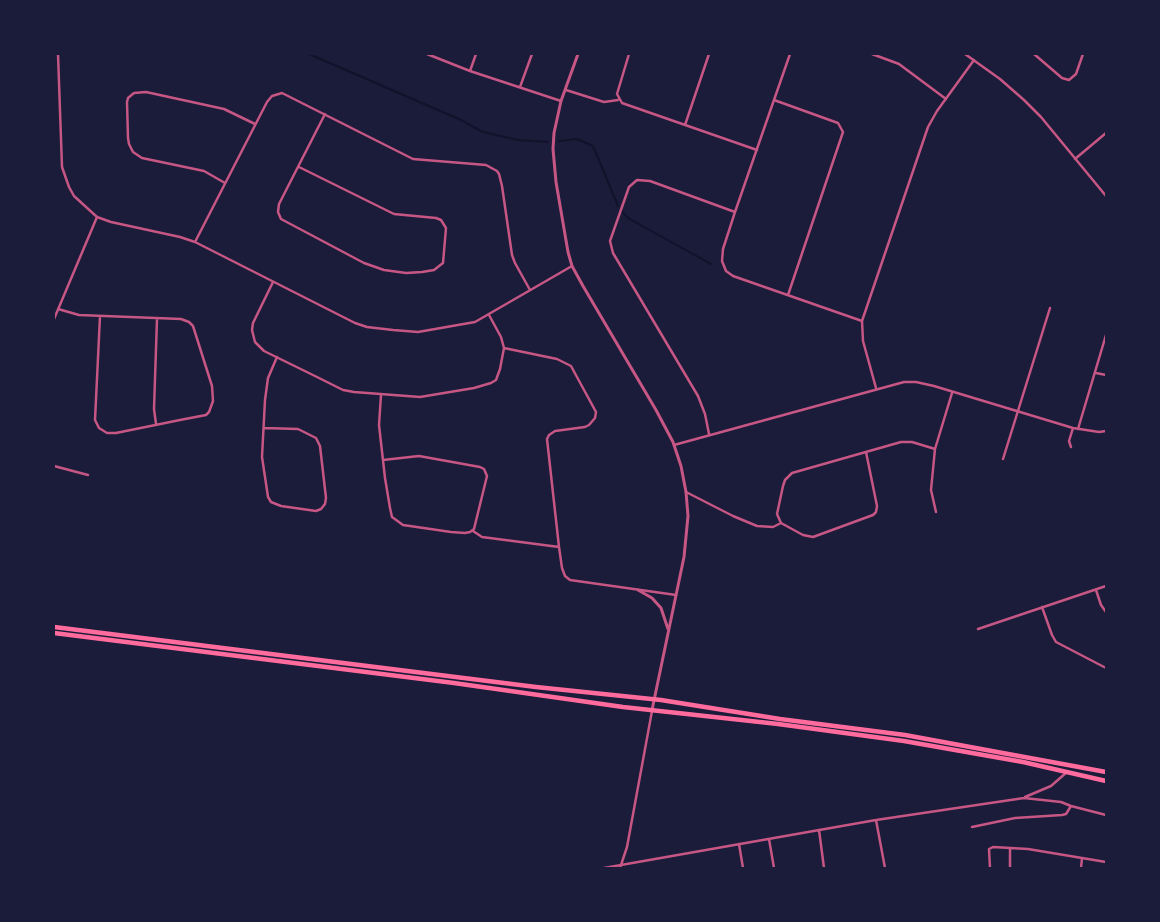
<!DOCTYPE html>
<style>
body{margin:0}
#map{position:relative;width:1160px;height:922px;overflow:hidden;background:#1b1b3a;font-family:Manrope,sans-serif}
canvas{display:block}
.frame{position:absolute;inset:0;border:55px solid #1b1b3a;pointer-events:none}
</style>
<div id="map">
<canvas width="1160" height="922"></canvas>
<div class="frame"></div>
</div>
<script>
const c = document.querySelector('canvas').getContext('2d');
c.lineJoin = 'round';
function shape(rows) {
  const path = new Path2D();
  for (const r of rows) {
    path.moveTo(r[0], r[1]);
    for (let i = 2; i < r.length; i += 2) path.lineTo(r[i], r[i + 1]);
  }
  return path;
}
function stroke(path, color, width, dash) {
  c.strokeStyle = color;
  c.lineWidth = width;
  c.lineCap = dash ? 'butt' : 'round';
  c.setLineDash(dash || []);
  c.stroke(path);
}
const stream = shape([
 [309,54,461,120,483,132,518,140,548,142],
 [559,141,577,139,593,146,618,206],
 [622,211,628,218,711,264]
]);
const minor = shape([
 [58,54,62,167,69,187,74,196,97,217,111,222,180,237,195,242,355,323,367,327,393,330,418,332,475,322,572,266],
 [427,54,470,71,561,101],
 [629,54,617,94,622,103,757,150],
 [790,54,735,212,723,249,722,261,726,271,733,276,862,321],
 [872,54,899,64,946,99],
 [965,54,1000,79,1024,100,1041,117,1106,196],
 [1034,54,1062,78,1069,80,1076,74,1083,54],
 [470,71,476,54],
 [520,87,532,54],
 [566,90,604,102,618,100],
 [774,100,838,123,843,132,788,295],
 [685,125,709,54],
 [1075,159,1106,133],
 [299,167,394,214,436,218,441,220,446,228,443,263,434,270,422,272,406,273,384,270,364,263,281,219,278,212,279,204,325,114],
 [225,183,204,171,142,158,133,152,129,144,128,138,127,102,128,98,134,93,146,92,224,109,255,124],
 [195,242,267,102,272,96,282,93,413,159,486,165,497,171,499,174,502,186,512,255,515,263,530,290],
 [273,282,253,323,252,330,255,342,264,351,317,377,343,390,354,392,420,397,474,388,491,383,496,380,500,369,504,348,501,337,489,315],
 [58,309,79,315,181,319,189,322,193,326,212,386,213,401,209,412,206,415,180,420,116,433,107,433,99,428,95,420,100,316],
 [54,319,97,217],
 [504,348,557,359,571,366,596,412,595,418,589,425,585,427,555,431,549,435,547,439,559,547,562,568,565,576,570,580,676,595],
 [1096,373,1106,375],
 [876,388,863,341,862,321,928,127,937,111,974,60],
 [381,395,379,425,385,478,390,508,392,517,403,525,451,532,465,533,470,532,474,529,487,476,484,469,480,467,419,456,383,460],
 [156,424,154,409,157,319],
 [264,428,298,429,316,438,320,446,326,498,325,504,321,509,316,511,281,506,271,502,268,497,262,457,265,400,268,378,277,357],
 [1078,429,1106,335],
 [709,434,705,414,698,396,613,253,610,241,629,187,637,180,650,181,735,212],
 [674,445,904,382,916,382,934,386,1073,428,1099,432,1106,431],
 [1071,447,1069,441,1073,428],
 [866,452,877,506,876,512,873,515,813,537,803,535,781,523,777,514,783,486,785,480,792,473,901,442,912,442,935,449],
 [1003,459,1050,308],
 [54,466,88,475],
 [686,492,733,516,757,526,773,527,781,523],
 [936,512,931,490,935,449,952,393],
 [473,531,482,537,559,547],
 [1096,590,1101,605,1106,612],
 [1042,607,1052,635,1056,642,1106,668],
 [978,629,1106,586],
 [1025,797,1051,786,1067,772],
 [876,820,885,868],
 [972,827,1015,818,1062,815,1066,814,1071,806],
 [819,830,824,868],
 [769,839,774,868],
 [739,844,743,868],
 [604,868,876,820,1024,798,1061,802,1071,806,1106,815],
 [620,868,627,847,652,711],
 [990,868,989,849,993,847,1028,849,1106,862],
 [1010,868,1010,848],
 [1081,868,1082,858]
]);
const tertiary = shape([
 [578,54,561,101,554,133,553,149,556,182,568,252,572,266,583,286,656,410,673,442,681,466,686,492,688,516,684,557,652,710],
 [638,590,652,598,661,608,668,629]
]);
const primary = shape([
 [54,627,536,687,661,700,780,719,905,735,1106,772],
 [54,633,454,683,623,707,778,724,904,741,1023,762,1106,781]
]);
stroke(stream, '#12122b', 2);
stroke(minor, '#c65784', 2.5);
stroke(tertiary, '#c65784', 3);
stroke(primary, '#ff6b9d', 4.5);
</script>
